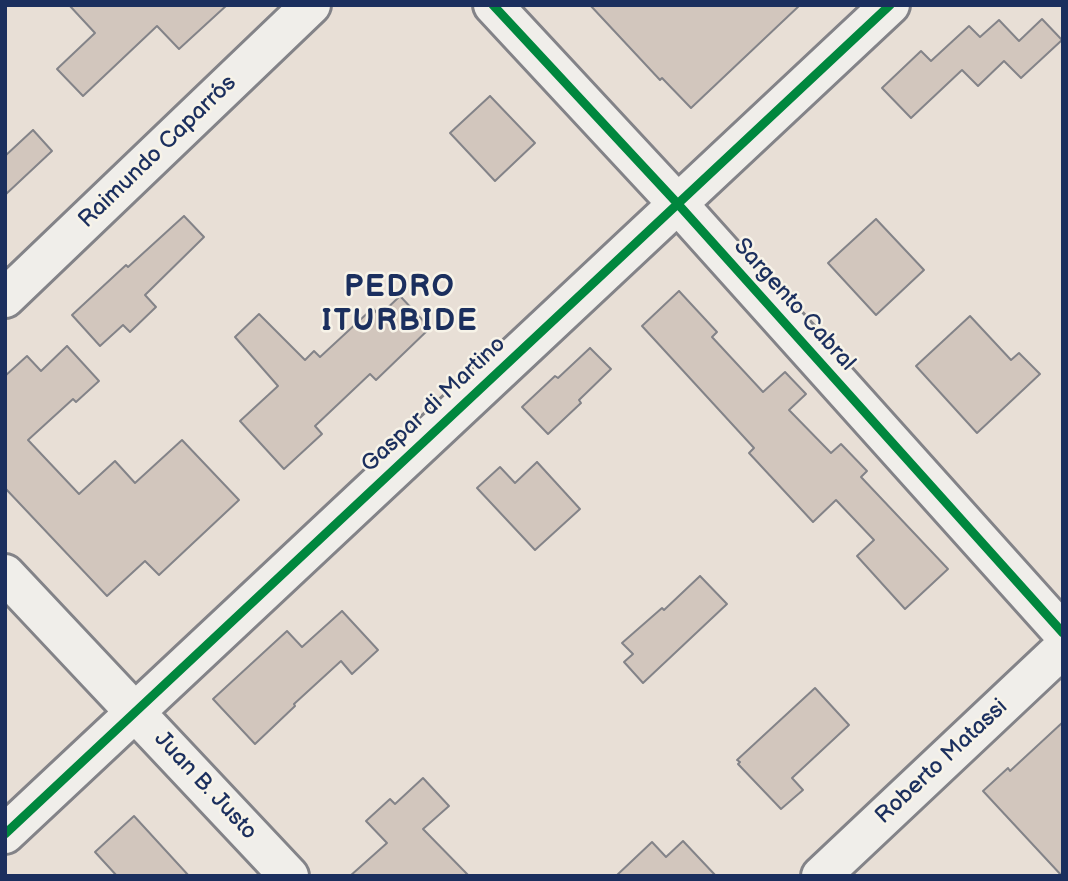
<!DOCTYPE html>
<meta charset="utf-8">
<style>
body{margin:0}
#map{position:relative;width:1068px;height:881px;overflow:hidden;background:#e8dfd6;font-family:"Balsamiq Sans",sans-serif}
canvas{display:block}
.frame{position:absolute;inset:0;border:7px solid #1b2f5e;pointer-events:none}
</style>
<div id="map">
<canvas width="1068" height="881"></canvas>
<div class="frame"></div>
</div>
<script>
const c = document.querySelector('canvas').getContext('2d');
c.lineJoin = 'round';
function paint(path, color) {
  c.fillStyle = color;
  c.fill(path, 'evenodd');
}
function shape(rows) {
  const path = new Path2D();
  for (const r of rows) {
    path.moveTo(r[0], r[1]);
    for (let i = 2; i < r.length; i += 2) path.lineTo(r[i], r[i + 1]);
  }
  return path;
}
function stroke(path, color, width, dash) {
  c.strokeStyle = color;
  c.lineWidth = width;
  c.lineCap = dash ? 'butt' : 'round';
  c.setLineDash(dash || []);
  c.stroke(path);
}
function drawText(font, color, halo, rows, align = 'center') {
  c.font = font + ' "Balsamiq Sans",sans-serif';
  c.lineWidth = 5;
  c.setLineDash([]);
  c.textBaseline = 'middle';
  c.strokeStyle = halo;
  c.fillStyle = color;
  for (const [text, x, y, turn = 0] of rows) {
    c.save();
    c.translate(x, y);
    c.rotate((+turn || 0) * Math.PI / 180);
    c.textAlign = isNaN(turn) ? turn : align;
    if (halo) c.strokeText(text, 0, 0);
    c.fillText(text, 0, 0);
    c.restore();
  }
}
const building = shape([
 [69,5,227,5,179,49,157,26,83,96,57,69,95,33,69,5],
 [590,5,800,5,691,108,662,78,660,80,590,5],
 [1042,19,1062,40,1021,78,1004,61,978,86,962,70,911,118,882,88,921,51,931,61,969,26,980,37,999,20,1019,41,1042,19],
 [490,96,535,143,495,181,450,133,490,96],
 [33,130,52,151,5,195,5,156,33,130],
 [184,216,204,237,145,295,156,307,130,332,123,325,100,346,72,315,126,265,128,267,184,216],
 [876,219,924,270,876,315,828,263,876,219],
 [679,291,717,332,712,337,763,392,785,372,806,394,789,410,831,453,841,444,867,471,861,477,948,569,905,609,857,556,874,540,836,500,813,522,749,453,754,448,642,326,679,291],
 [400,296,430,328,376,380,370,374,315,426,322,434,284,469,240,421,278,386,235,337,259,314,305,360,314,351,320,357,373,308,379,316,400,296],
 [970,316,1011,360,1019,353,1040,374,977,433,916,366,970,316],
 [67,346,99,381,76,402,73,399,28,440,79,494,115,461,135,483,182,440,239,500,159,575,145,561,107,596,5,488,5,376,27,356,41,371,67,346],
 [590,348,611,369,579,400,581,403,548,434,522,407,555,376,558,378,590,348],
 [537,462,580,509,535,550,477,488,500,467,515,483,537,462],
 [700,576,727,604,643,683,624,662,633,654,622,643,662,608,664,610,700,576],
 [342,611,378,650,352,674,341,661,294,704,295,706,255,744,213,699,287,631,302,647,342,611],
 [815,688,849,725,792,778,803,790,781,809,738,764,740,762,737,760,815,688],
 [1063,722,1063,876,1062,876,983,791,1008,768,1010,771,1063,722],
 [423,778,449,806,423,829,469,876,350,876,387,843,366,821,390,799,395,804,423,778],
 [134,816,189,876,117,876,95,852,134,816],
 [683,841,716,876,616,876,652,842,666,857,683,841]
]);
const minor = shape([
 [493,5,677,203,1063,633],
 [5,298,311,5],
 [5,574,289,876],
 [5,834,890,5],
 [821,876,1063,648]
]);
const cycleway = shape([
 [493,5,677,203,1063,633],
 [5,834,890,5]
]);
const streetNames = [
 ["Raimundo Caparrós",158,152,-44],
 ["Sargento Cabral",794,305,48],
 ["Gaspar di Martino",434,405,-43],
 ["Roberto Matassi",942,762,-43],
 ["Juan B. Justo",205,786,47]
];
const districtNames = [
 ["PEDRO",400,288],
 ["ITURBIDE",400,322]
];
paint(building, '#d2c6bd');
stroke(building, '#838388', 2);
stroke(minor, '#838388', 44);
stroke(minor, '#f0eeea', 38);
stroke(cycleway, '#00873e', 9);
drawText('23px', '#1b2f5e', '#f7f3e8', streetNames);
c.letterSpacing = '2px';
drawText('bold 30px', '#1b2f5e', '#f7f3e8', districtNames);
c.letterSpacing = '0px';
</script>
